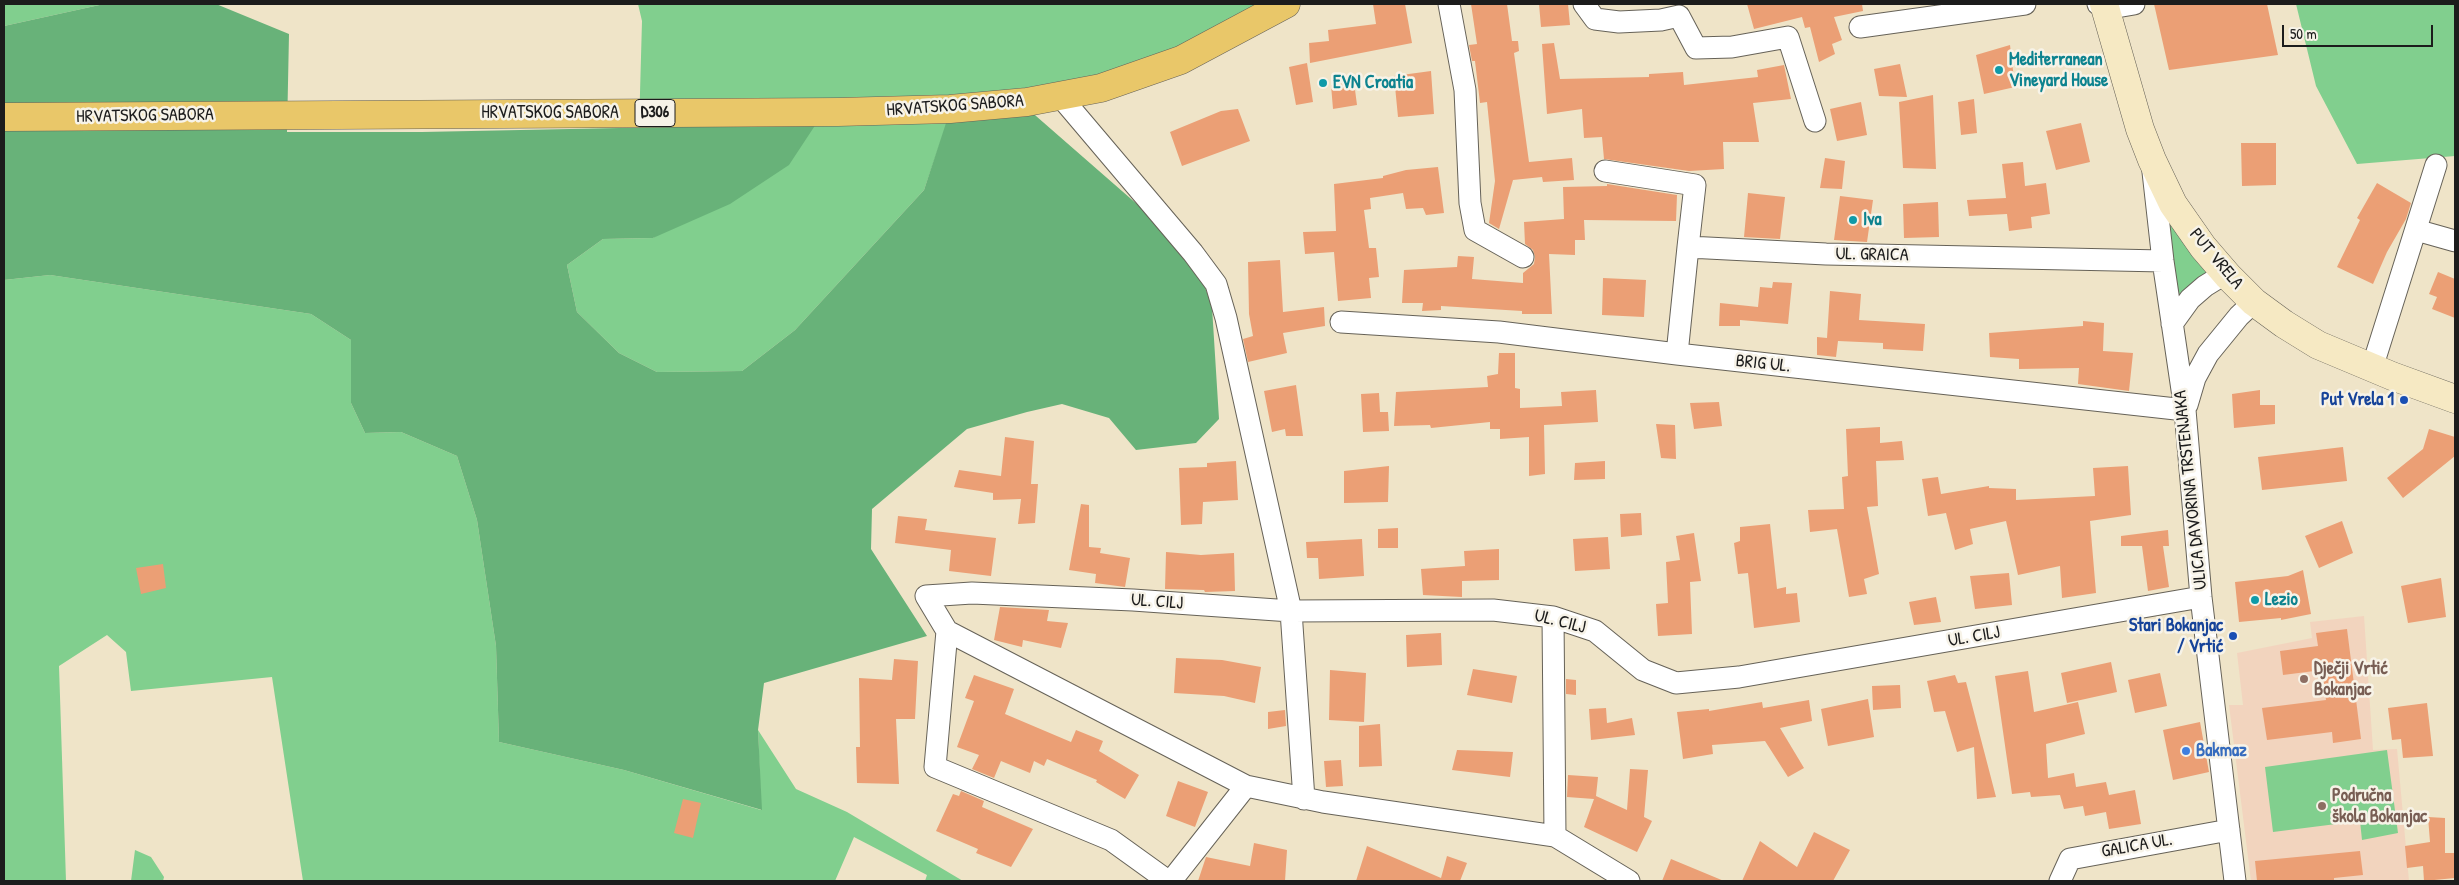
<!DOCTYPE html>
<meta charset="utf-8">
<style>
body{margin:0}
#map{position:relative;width:2459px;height:885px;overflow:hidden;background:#efe4c8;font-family:"Patrick Hand",sans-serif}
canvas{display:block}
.frame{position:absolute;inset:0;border:5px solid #1c1c1c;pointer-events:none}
.scale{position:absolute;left:2282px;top:25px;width:151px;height:22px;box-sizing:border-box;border:2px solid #1c1c1c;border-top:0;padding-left:6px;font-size:15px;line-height:18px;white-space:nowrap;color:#1c1c1c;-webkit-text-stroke:4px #f7f3e8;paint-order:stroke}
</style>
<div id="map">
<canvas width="2459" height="885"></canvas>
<div class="frame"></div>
<div class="scale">50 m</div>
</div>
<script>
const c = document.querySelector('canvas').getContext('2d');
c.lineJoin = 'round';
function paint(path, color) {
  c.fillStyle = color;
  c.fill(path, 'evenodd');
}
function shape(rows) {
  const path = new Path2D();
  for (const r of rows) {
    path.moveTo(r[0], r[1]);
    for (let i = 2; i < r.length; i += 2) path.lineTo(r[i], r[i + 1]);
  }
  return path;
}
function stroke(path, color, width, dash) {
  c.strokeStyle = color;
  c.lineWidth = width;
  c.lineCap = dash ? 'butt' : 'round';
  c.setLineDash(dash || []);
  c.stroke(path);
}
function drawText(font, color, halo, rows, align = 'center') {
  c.font = font + ' "Patrick Hand",sans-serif';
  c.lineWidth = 5;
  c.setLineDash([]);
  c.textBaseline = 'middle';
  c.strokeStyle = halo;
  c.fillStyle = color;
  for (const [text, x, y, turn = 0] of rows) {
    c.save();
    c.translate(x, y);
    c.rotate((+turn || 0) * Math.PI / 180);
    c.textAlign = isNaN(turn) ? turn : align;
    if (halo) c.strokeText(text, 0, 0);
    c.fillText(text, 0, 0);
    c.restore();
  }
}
const built = shape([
 [2364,616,2373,750,2397,749,2409,881,2251,881,2229,705,2243,705,2237,653,2312,638,2310,622]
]);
const green = shape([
 [4,4,104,4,4,26],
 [638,4,1278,4,1181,60,949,117,924,190,795,330,742,371,657,372,619,353,577,312,567,265,603,239,653,238,815,124,639,129,642,21],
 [2296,4,2455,4,2455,156,2357,164,2316,86],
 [2170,217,2210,274,2176,296,2165,218],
 [50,275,311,314,351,340,351,403,365,433,401,432,457,456,477,520,496,646,499,742,624,770,761,810,758,730,796,789,847,812,963,881,925,881,927,875,854,837,835,881,303,881,272,677,131,691,126,652,107,635,59,666,66,881,4,881,4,280],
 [2387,750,2398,833,2362,840,2360,821,2273,832,2265,767],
 [135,850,151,857,164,877,163,881,131,881]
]);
const forest = shape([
 [104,4,216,4,289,34,287,132,422,132,816,124,789,165,730,204,653,238,603,239,567,265,577,312,619,353,657,372,742,371,795,330,924,190,948,117,1028,109,1193,253,1212,307,1219,419,1196,443,1136,450,1109,418,1062,404,1027,412,967,429,872,509,871,549,927,636,764,683,758,730,762,810,624,770,499,742,496,646,477,520,457,456,401,432,365,433,351,403,351,340,311,314,50,275,4,280,4,26]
]);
const building = shape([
 [1373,4,1405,4,1412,43,1310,63,1309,43,1329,41,1328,30,1376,24],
 [1471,4,1507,4,1512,41,1518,41,1519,51,1514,53,1529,162,1572,158,1574,180,1543,182,1542,177,1513,180,1499,229,1489,223,1495,181,1487,102,1480,103,1475,61,1472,61,1469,45,1477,44],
 [1539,4,1568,4,1570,25,1541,27],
 [1747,4,1862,4,1863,11,1834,17,1842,40,1832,44,1835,54,1819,62,1810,27,1805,28,1802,17,1754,29],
 [2154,4,2267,4,2278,55,2169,70],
 [1554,43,1560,79,1649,77,1649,74,1683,72,1684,85,1758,77,1757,70,1784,65,1791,99,1753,103,1759,142,1723,142,1724,169,1689,171,1604,159,1602,137,1584,138,1582,109,1547,114,1542,44],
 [2010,45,2015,87,1984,94,1976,55],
 [1307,63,1313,102,1296,105,1289,67],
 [1900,64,1907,97,1879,96,1874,69],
 [1431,71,1434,114,1398,117,1394,76],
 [1354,82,1357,105,1333,109,1331,85],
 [1933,95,1936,169,1903,168,1899,102],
 [1974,99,1977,133,1961,135,1958,102],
 [1861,102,1867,135,1837,141,1830,109],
 [1238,109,1250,141,1182,166,1170,132,1221,111],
 [2081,123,2090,162,2056,170,2046,131],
 [2241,143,2276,143,2276,185,2242,186],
 [1825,158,1845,161,1842,189,1820,188],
 [2023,162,2025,186,2046,183,2050,214,2031,217,2032,228,2009,231,2007,214,1969,216,1967,200,2006,198,2002,164],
 [1438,167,1444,213,1426,215,1423,208,1406,209,1403,193,1370,198,1371,209,1364,210,1369,248,1376,248,1379,277,1369,278,1371,298,1338,301,1334,252,1305,254,1303,232,1336,231,1334,184,1383,178,1383,176,1406,170],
 [2377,183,2411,203,2406,219,2387,252,2373,284,2337,267,2360,220,2357,218],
 [1607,184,1677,195,1676,221,1584,220,1585,240,1575,240,1575,255,1549,254,1552,314,1522,314,1522,311,1441,306,1441,310,1422,311,1423,303,1402,303,1404,270,1457,267,1458,256,1474,257,1472,279,1523,283,1523,273,1534,264,1535,257,1533,250,1525,244,1524,222,1564,219,1563,187,1607,186],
 [1748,193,1785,197,1780,239,1744,237],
 [1840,196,1873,200,1867,242,1834,240],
 [1938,202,1939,237,1904,238,1903,204],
 [1280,260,1283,312,1324,307,1325,326,1283,333,1287,353,1248,362,1243,339,1253,336,1249,314,1248,262],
 [2438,272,2455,279,2455,318,2432,309,2437,297,2429,294],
 [1603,278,1646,280,1644,317,1602,315],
 [1773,282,1792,283,1788,324,1740,320,1740,326,1719,326,1720,303,1758,307,1760,287,1772,288],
 [1830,291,1861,294,1859,320,1925,324,1923,351,1883,349,1883,343,1838,341,1836,357,1817,355,1817,337,1827,338],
 [2083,321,2104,323,2103,351,2133,353,2129,391,2078,384,2079,368,2019,369,2019,359,1990,357,1989,333,2083,326],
 [1499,353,1515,353,1515,388,1520,389,1520,408,1562,406,1561,392,1596,390,1598,422,1544,425,1545,474,1529,476,1529,437,1500,439,1500,429,1490,429,1490,422,1431,428,1430,425,1394,426,1396,392,1488,387,1487,376,1498,374],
 [1296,385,1303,436,1286,436,1285,429,1272,432,1264,391],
 [2260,390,2260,405,2275,405,2275,424,2234,428,2232,394],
 [1379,393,1380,412,1388,412,1389,431,1363,432,1361,394],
 [1719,402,1722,426,1694,429,1690,403],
 [1656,424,1675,425,1676,459,1661,458],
 [1880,427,1880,443,1902,441,1904,460,1876,461,1878,506,1867,507,1879,574,1864,579,1867,594,1849,597,1837,529,1810,532,1808,510,1844,509,1842,477,1848,476,1846,429],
 [2429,429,2455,437,2455,456,2403,498,2387,478,2423,449],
 [1005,437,1034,441,1031,484,1038,484,1035,523,1018,524,1021,499,993,500,993,493,954,487,959,470,1001,476],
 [2343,447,2347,481,2262,490,2258,457],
 [1236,461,1238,500,1203,502,1202,524,1181,525,1179,468,1207,467,1207,463],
 [1605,461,1605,479,1574,480,1575,463],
 [1389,466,1388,502,1344,503,1344,471],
 [2128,466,2131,515,2090,521,2096,593,2062,598,2060,566,2018,575,2006,521,1970,529,1973,544,1955,550,1946,513,1928,516,1922,479,1938,477,1941,494,1989,486,1989,488,2016,489,2016,500,2095,496,2093,468],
 [1081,504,1089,505,1089,547,1101,548,1100,553,1130,558,1125,587,1095,583,1096,574,1069,570],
 [1641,513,1642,535,1621,537,1620,514],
 [898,516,927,519,925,530,996,538,991,576,949,571,951,550,895,543],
 [2342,521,2353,553,2319,568,2305,536],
 [1770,524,1777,589,1786,587,1786,594,1797,593,1800,622,1754,628,1748,573,1738,574,1734,543,1740,541,1740,527],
 [1398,528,1398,548,1378,548,1378,529],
 [2168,530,2169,546,2163,546,2169,587,2148,591,2142,546,2121,546,2121,536],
 [1694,533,1701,581,1690,582,1692,634,1658,636,1656,604,1668,603,1666,562,1680,560,1676,536],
 [1608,537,1610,569,1575,571,1573,539],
 [1362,539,1364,576,1319,579,1318,558,1307,558,1306,542],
 [1499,549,1499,580,1462,581,1462,597,1423,595,1421,569,1465,566,1464,551],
 [1166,552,1201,555,1234,553,1235,591,1205,592,1204,590,1165,589],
 [163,564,166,588,141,594,136,568],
 [2303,570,2311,614,2281,620,2281,618,2239,622,2235,582,2288,576],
 [2009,573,2012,605,1975,609,1970,576],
 [2441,578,2446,617,2408,623,2401,586],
 [1936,597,1941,622,1914,625,1909,602],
 [1000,607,1049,610,1047,621,1068,623,1061,648,1023,640,1022,647,994,640],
 [2347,629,2361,739,2333,743,2332,732,2267,740,2262,708,2326,700,2322,670,2283,675,2280,651,2318,646,2316,633],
 [1441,633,1442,665,1407,667,1406,635],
 [1176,658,1222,660,1261,667,1255,703,1224,696,1174,693],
 [894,659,918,661,915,719,896,719,899,784,857,783,856,747,860,747,859,678,892,680],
 [2111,662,2117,692,2067,703,2061,673],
 [1473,669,1517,676,1512,703,1467,695],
 [1330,670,1366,673,1364,722,1329,720],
 [2028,671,2034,712,2078,702,2085,734,2046,744,2048,778,2074,773,2076,787,2106,782,2109,795,2135,790,2141,824,2109,829,2106,812,2085,816,2083,806,2064,809,2060,795,2031,797,2030,792,2012,794,1995,676],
 [2160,673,2167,706,2135,713,2128,680],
 [974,675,1014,689,1005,714,1071,742,1076,730,1103,741,1099,751,1139,775,1125,799,1096,782,1097,780,1047,759,1044,766,1034,761,1030,773,1001,761,994,778,972,769,979,755,957,747,974,701,965,698],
 [1955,675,1958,683,1966,682,1996,797,1977,799,1974,747,1957,752,1945,711,1934,712,1927,681],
 [1566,679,1576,680,1576,695,1566,694],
 [1900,685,1901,708,1873,710,1872,686],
 [1868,699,1874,737,1828,746,1821,709],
 [1809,700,1812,721,1780,728,1804,768,1788,777,1765,741,1712,745,1713,754,1683,759,1677,712,1709,709,1709,711,1762,702,1763,708],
 [2427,703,2433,756,2403,758,2401,739,2392,740,2388,708],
 [1606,708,1607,723,1632,718,1635,735,1591,740,1589,709],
 [1285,710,1286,726,1268,729,1268,712],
 [2200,722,2209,772,2173,780,2163,730],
 [1380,724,1382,766,1359,767,1359,726],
 [1457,750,1513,752,1510,777,1452,770],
 [1341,760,1343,786,1326,787,1324,761],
 [1630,769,1648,770,1644,817,1652,821,1637,852,1584,827,1594,799,1567,797,1568,775,1598,777,1596,796,1627,810],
 [1178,781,1208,792,1195,827,1166,816],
 [961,791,984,801,982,807,1033,829,1011,867,976,853,978,849,936,831,953,794,959,796],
 [683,799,701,803,693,838,674,833],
 [2428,817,2445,818,2445,853,2455,853,2455,878,2424,881,2423,866,2407,868,2405,846,2430,842],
 [1814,832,1850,850,1833,881,1742,881,1760,841,1797,867],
 [1254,843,1287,850,1285,881,1198,881,1206,857,1250,866],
 [1367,846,1441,878,1447,856,1467,863,1460,881,1356,881],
 [2360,851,2363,875,2334,878,2334,881,2257,881,2255,861],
 [1671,859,1724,881,1662,881]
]);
const minor = shape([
 [1449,4,1465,90,1470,203,1475,230,1523,257],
 [1584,4,1595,19,1619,22,1661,20,1679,16,1696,48,1732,47,1788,37,1815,121],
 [2098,4,2105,9,2134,4],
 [1860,27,2025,4],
 [1060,96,1193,253,1216,284,1226,318,1291,611,1304,799],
 [1605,171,1695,185,1688,247],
 [2153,172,2163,261,2185,410,2201,597,2235,881],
 [2416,230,2455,241],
 [1341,322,1499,332,1677,354,2185,410],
 [2172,324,2190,299,2205,286,2218,278,2228,276],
 [1677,354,1688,247,1826,254,2163,261],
 [2372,368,2436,165],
 [2187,405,2195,378,2208,354,2239,316,2254,302],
 [1553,617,1555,836],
 [947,631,1246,786,1323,802,1555,836,1629,881],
 [1168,881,1111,840,935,767,947,631,926,596,972,593,1133,600,1291,611,1493,610,1553,617,1595,631,1643,670,1676,683,1739,677,2201,597],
 [1171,881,1246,786],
 [2060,881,2070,859,2229,830]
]);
const secondary = shape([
 [2104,4,2140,129,2152,160,2173,204,2203,247,2228,276,2254,302,2284,324,2318,345,2392,376,2455,399]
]);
const primary = shape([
 [4,117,838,112,950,109,1027,102,1101,88,1181,60,1286,4]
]);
const markers = [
 [1999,70,5,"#0f9aa8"],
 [1323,83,5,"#0f9aa8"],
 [1853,220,5,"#0f9aa8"],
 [2404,400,5,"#1a4fb4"],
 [2255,600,5,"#0f9aa8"],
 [2233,636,5,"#1a4fb4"],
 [2304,679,5,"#8d6e63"],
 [2186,751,5,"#3f7fe0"],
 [2322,806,5,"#8d6e63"]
];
const shields = [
 [655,113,40]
];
const shieldNames = [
 ["D306",655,113]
];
const cultureNames = [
 ["Mediterranean",2009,60],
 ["Vineyard House",2009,81],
 ["EVN Croatia",1333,83],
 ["Iva",1863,220],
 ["Lezio",2265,600]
];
const streetNames = [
 ["HRVATSKOG SABORA",955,106,-4],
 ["HRVATSKOG SABORA",550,113],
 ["HRVATSKOG SABORA",145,116,-1],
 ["UL. GRAICA",1872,255,1],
 ["PUT VRELA",2216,259,50],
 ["BRIG UL.",1763,364,6],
 ["ULICA DAVORINA TRSTENJAKA",2191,490,-96],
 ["UL. CILJ",1157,602,4],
 ["UL. CILJ",1560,622,14],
 ["UL. CILJ",1974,637,-10],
 ["GALICA UL.",2137,846,-10]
];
const transitNames = [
 ["Put Vrela 1",2394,400],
 ["Stari Bokanjac",2223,626],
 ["/ Vrtić",2223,647]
];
const educationNames = [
 ["Dječji Vrtić",2314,669],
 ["Bokanjac",2314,690],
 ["Područna",2332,796],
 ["škola Bokanjac",2332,817]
];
const shopNames = [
 ["Bakmaz",2196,751]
];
paint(built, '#f2d4be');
paint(green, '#81cf8e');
paint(forest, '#68b279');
paint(building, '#eb9f75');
stroke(minor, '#666258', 23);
stroke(secondary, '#666258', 29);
stroke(primary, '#666258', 29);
stroke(minor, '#fff', 21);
stroke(secondary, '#f6e9c3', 28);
stroke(primary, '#e9c769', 28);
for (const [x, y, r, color] of markers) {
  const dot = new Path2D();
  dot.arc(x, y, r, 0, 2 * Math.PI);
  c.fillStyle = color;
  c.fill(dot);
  stroke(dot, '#f7f3e8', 2);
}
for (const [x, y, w] of shields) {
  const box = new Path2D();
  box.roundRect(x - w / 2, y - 13.5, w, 27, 4);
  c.fillStyle = '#f7f3e8';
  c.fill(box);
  stroke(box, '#1c1c1c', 1);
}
drawText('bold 16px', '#1c1c1c', null, shieldNames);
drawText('bold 18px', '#0d838f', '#f7f3e8', cultureNames, 'left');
drawText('18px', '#1c1c1c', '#f7f3e8', streetNames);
drawText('bold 18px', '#164399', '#f7f3e8', transitNames, 'right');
drawText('bold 18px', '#785e54', '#f7f3e8', educationNames, 'left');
drawText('bold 18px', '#366cbe', '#f7f3e8', shopNames, 'left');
</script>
